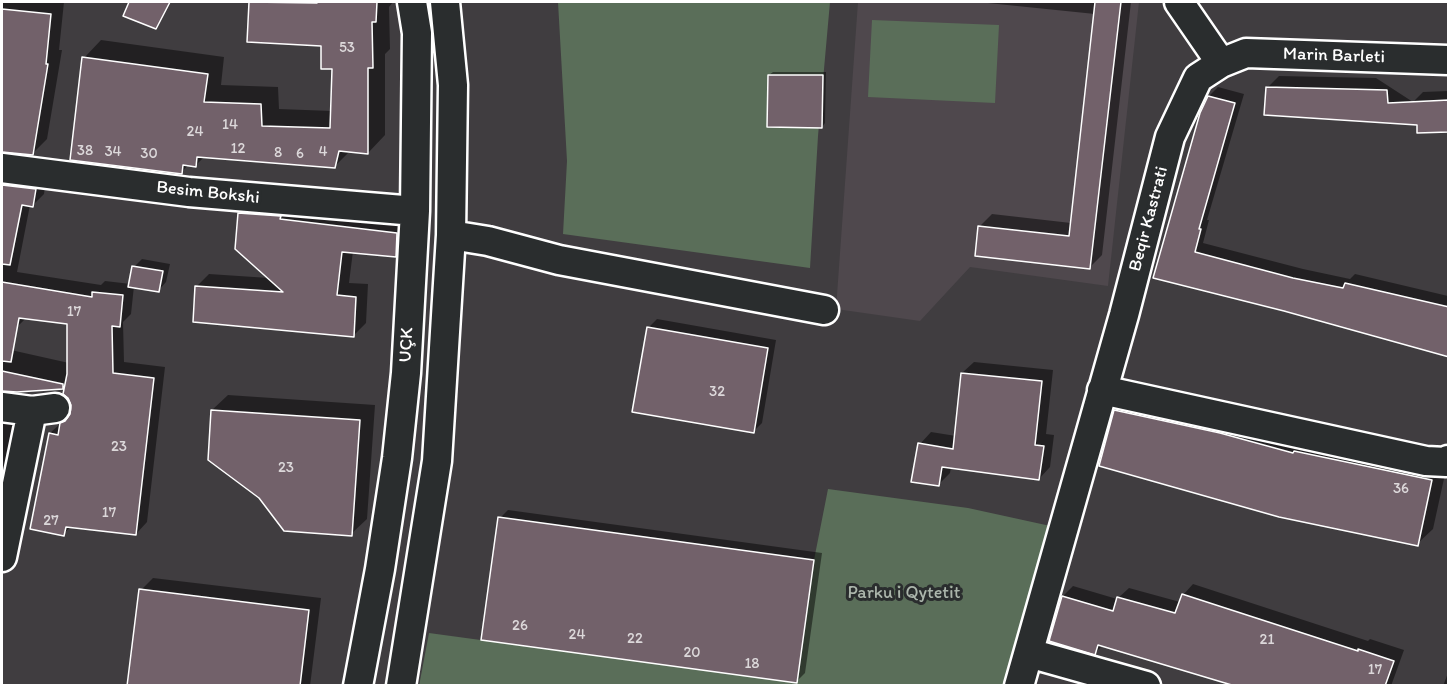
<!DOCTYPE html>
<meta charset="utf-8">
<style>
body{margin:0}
#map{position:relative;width:1450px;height:687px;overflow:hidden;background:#403d40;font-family:Itim,sans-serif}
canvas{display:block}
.frame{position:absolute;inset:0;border:3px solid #fff;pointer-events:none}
</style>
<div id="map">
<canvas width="1450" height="687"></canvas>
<div class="frame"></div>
</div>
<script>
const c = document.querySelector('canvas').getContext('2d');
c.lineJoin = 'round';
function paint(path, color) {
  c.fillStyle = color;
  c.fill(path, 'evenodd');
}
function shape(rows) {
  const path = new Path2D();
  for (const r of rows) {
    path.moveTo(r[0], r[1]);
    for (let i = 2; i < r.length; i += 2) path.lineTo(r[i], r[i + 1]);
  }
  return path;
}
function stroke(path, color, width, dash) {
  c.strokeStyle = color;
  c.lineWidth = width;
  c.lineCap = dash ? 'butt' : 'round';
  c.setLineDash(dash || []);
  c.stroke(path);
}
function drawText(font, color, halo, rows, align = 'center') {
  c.font = font + ' Itim,sans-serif';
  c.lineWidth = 6;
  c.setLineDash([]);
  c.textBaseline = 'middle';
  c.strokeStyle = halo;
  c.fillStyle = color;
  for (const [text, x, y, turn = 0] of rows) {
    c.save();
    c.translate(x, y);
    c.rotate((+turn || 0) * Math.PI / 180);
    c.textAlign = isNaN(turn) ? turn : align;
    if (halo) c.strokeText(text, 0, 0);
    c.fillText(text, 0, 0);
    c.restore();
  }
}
const built = shape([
 [858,2,1139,2,1108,286,970,267,920,321,836,309]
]);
const green = shape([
 [558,2,830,2,818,136,810,268,563,234,567,161],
 [872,20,999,25,995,103,868,97],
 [828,489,968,508,1055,527,1010,685,419,686,429,633,797,683,814,560]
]);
const shadow = shape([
 [2,2,64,2,59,50,62,50,47,139,32,154,2,151],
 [251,2,393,2,389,7,390,49,385,54,385,135,368,153,350,151,335,166,205,156,196,165,189,164,181,173,84,58,101,40,224,57,221,85,278,87,279,109,332,111,333,67,322,44,248,40],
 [978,2,1131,2,1102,255,1090,267,980,226,992,214,1071,223,1095,14],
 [773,72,826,72,825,123,822,127,769,75],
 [1279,76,1376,78,1413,102,1423,92,1448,91,1448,114,1267,88],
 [1218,87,1244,94,1207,220,1209,220,1203,243,1303,269,1350,279,1355,274,1448,296,1448,356,1154,276,1209,96],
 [2,178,46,178,44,194,33,205,30,205,17,272,101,285,105,281,131,284,134,267,142,259,170,264,166,282,158,291,134,286,131,314,123,322,124,362,165,367,147,522,136,534,72,526,63,534,50,433,72,413,73,405,67,383,62,388,4,390,5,394,25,406,2,515,2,348,69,363,68,323,27,317,17,327,2,324],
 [252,201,409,220,408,243,395,256,353,251,349,283,368,284,366,323,353,336,196,287,209,274,269,278,239,213],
 [657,319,776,340,762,423,754,431,648,328],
 [974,362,1053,370,1046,434,1054,435,1050,467,1039,479,951,467,950,473,938,485,920,444,931,432,956,436,962,373],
 [228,395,375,405,367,519,351,534,212,410],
 [1131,395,1447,465,1433,529,1417,544,1116,410],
 [508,510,822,553,805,673,797,681,500,518],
 [153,578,321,598,310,686,129,686,141,590],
 [1193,584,1368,641,1370,639,1404,650,1391,686,1240,686,1103,645,1095,653,1063,596,1073,586,1117,599,1129,588,1180,602,1183,595],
 [1448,673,1448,686,1443,686]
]);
const building = shape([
 [129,2,170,2,156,29,123,16,129,2],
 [249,2,317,3,317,2,377,2,376,22,372,22,373,68,368,68,368,154,339,151,335,168,197,157,196,167,183,165,182,174,70,160,82,57,208,74,204,102,261,104,262,126,330,128,332,69,321,69,321,46,247,42,249,2],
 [1095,2,1121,2,1090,269,975,256,978,226,1069,236,1095,2],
 [2,9,51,14,46,64,48,64,33,155,2,152,2,9],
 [768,75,823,75,822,128,767,127,768,75],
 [1266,87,1387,90,1388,103,1449,100,1449,132,1417,133,1417,125,1264,115,1266,87],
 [1208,96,1235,103,1199,229,1201,229,1195,252,1293,278,1343,288,1345,283,1449,307,1449,357,1284,311,1153,278,1200,113,1208,96],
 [2,185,36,189,33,207,22,205,10,265,2,264,2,185],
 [238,213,281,216,280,219,397,233,396,257,342,252,337,295,356,297,354,337,193,322,195,286,283,292,235,249,238,213],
 [132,266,163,271,159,292,128,287,132,266],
 [2,282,92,297,92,292,123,295,120,327,112,326,113,373,154,378,136,535,66,527,64,536,30,529,49,433,58,435,60,423,65,421,70,414,71,405,68,398,63,394,67,374,67,324,19,318,11,362,2,361,2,282],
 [647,327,768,348,754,433,632,412,647,327],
 [2,371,63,384,63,389,17,392,2,391,2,371],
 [961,373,1042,381,1035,445,1044,446,1039,480,942,467,939,486,911,482,918,443,953,449,961,373],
 [211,410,360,420,352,536,284,531,259,498,208,460,211,410],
 [1114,410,1220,433,1293,453,1294,451,1432,480,1418,546,1279,517,1099,466,1114,410],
 [498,517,814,560,797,683,481,640,498,517],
 [139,589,309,610,300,686,127,686,139,589],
 [1182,594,1358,651,1358,649,1394,661,1385,686,1235,686,1098,645,1095,655,1049,641,1062,596,1113,611,1117,597,1175,613,1182,594]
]);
const minor = shape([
 [1179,2,1221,63],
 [2,168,189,192,415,211],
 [451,235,488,241,559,260,824,310],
 [1102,390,1426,461,1446,462,1448,460],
 [2,407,32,411,55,408],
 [2,557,32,411],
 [1029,653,1146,686],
 [358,686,380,569,397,458,406,373,415,211,417,33,412,2],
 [401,686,437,461,451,235,453,85,445,2],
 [1019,686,1124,315,1170,137,1198,78,1221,63,1246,53,1448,60]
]);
const numberNames = [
 ["53",347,48],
 ["14",230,125],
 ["24",195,132],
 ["12",238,149],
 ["38",85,151],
 ["34",113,152],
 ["4",323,152],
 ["8",278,153],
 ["30",149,154],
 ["6",300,154],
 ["17",74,312],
 ["32",717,392],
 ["23",119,447],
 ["23",286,468],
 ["36",1401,489],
 ["17",109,513],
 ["27",51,521],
 ["26",520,626],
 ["24",577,635],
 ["22",635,639],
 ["21",1267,640],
 ["20",692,653],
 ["18",752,664],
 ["17",1375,670]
];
const streetNames = [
 ["Marin Barleti",1334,56,2],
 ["Besim Bokshi",208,193,6],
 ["Beqir Kastrati",1149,219,-75],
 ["UÇK",407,345,-87]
];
const parkNames = [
 ["Parku i Qytetit",904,593]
];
paint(built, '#4f484d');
paint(green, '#5a6e59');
paint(shadow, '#0007');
paint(building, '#72616a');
stroke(building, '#fff', 1.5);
stroke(minor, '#fff', 33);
stroke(minor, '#2a2d2e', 28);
drawText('15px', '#dcd8da', null, numberNames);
drawText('18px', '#fff', '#2a2d2e', streetNames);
drawText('18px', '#acb6ac', '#2a2d2e', parkNames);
</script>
